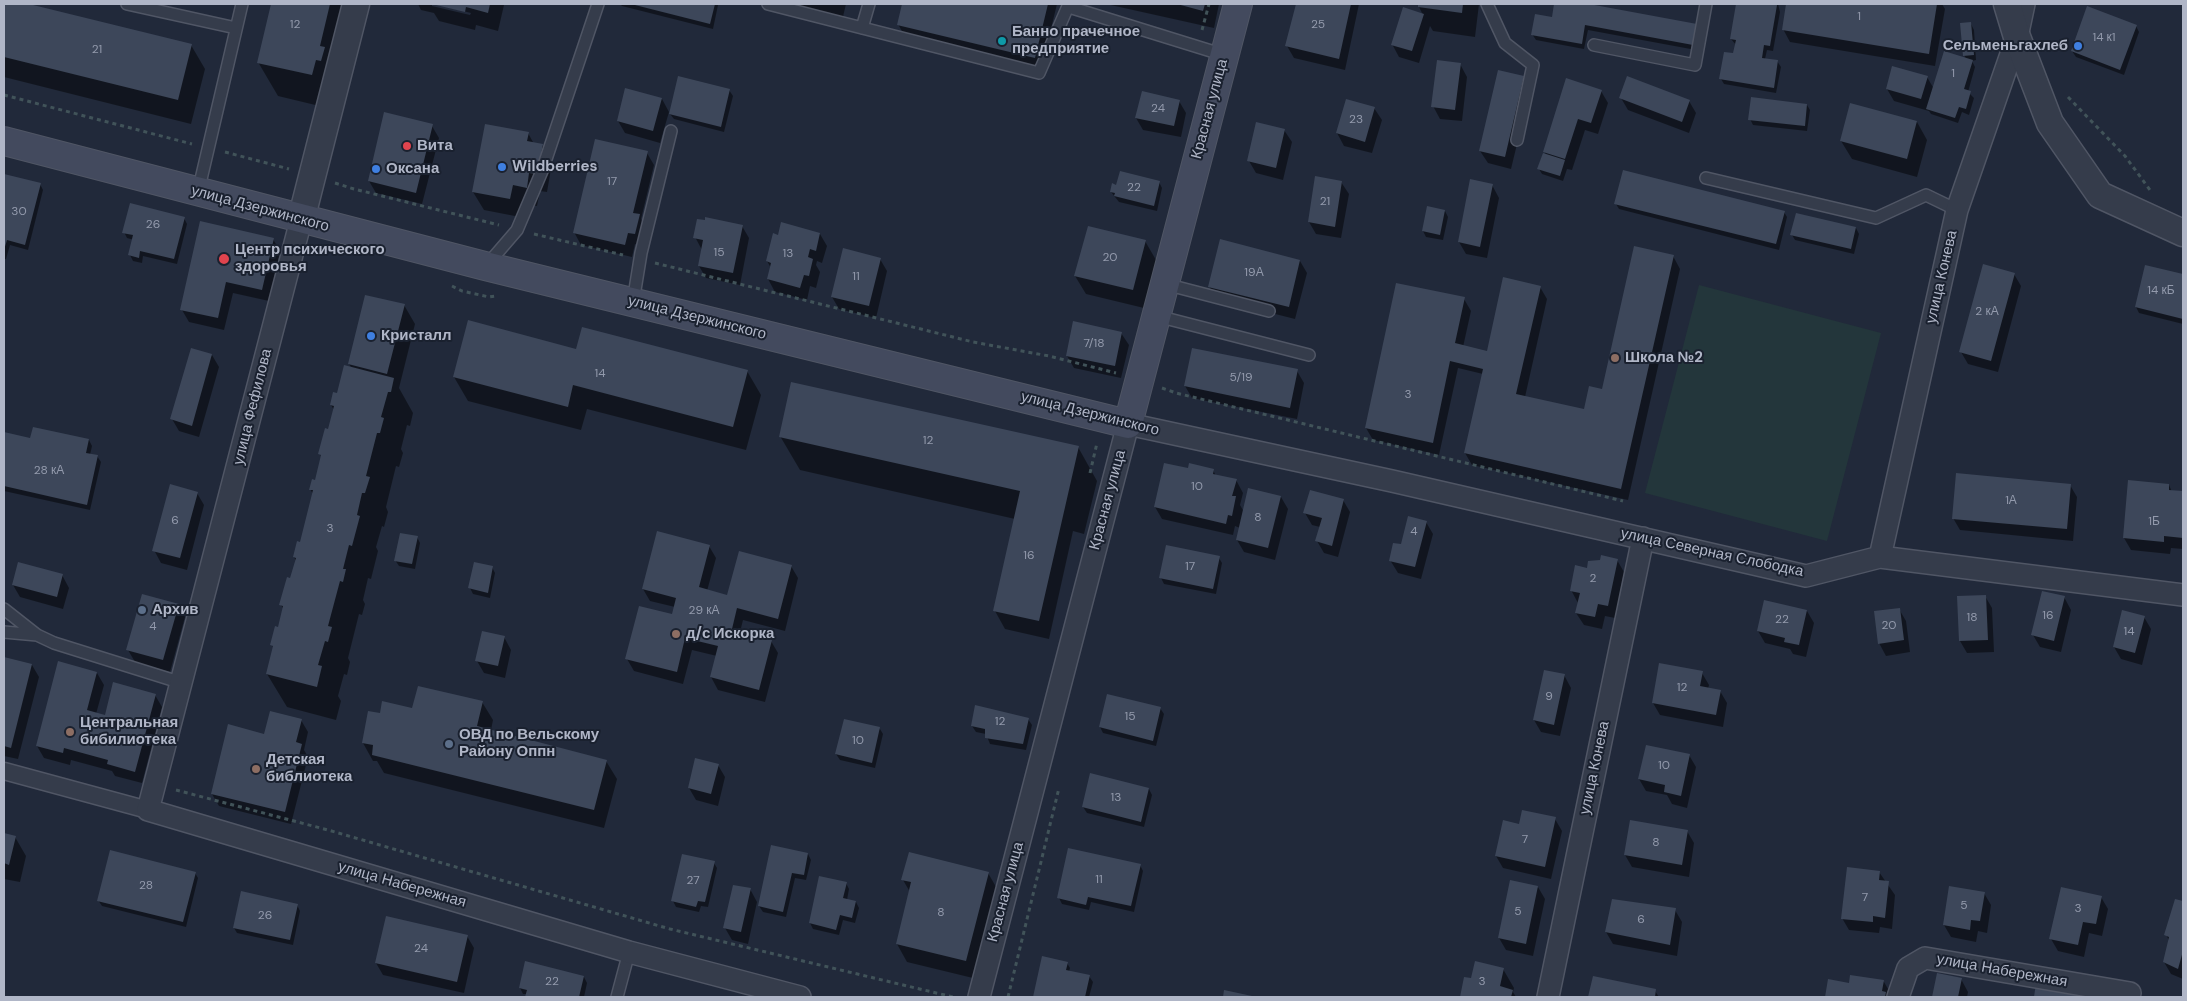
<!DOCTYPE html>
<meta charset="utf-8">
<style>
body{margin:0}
#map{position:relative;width:2187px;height:1001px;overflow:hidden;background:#21293a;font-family:"DM Sans",sans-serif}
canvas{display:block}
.frame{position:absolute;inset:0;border:5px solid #b0b6c7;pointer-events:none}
</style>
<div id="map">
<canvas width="2187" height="1001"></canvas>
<div class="frame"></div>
</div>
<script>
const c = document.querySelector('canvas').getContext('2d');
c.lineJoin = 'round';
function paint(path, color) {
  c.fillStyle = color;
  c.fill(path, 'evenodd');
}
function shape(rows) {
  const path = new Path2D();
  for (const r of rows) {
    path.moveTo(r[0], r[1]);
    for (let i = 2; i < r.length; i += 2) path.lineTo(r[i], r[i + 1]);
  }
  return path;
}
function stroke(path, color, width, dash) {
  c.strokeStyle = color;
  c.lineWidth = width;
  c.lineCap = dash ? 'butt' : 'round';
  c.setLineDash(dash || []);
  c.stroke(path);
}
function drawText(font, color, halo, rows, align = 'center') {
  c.font = font + ' "DM Sans",sans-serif';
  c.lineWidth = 4;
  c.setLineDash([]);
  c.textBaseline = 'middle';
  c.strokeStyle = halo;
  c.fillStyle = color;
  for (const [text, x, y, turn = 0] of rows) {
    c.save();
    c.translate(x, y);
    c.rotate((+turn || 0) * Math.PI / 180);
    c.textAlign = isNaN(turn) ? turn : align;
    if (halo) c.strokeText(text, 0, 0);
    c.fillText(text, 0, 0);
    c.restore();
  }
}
const green = shape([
 [1699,285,1881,333,1827,541,1645,493]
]);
const shadow = shape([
 [4,4,24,4,191,45,205,69,191,124,4,77],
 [272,4,357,4,332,109,278,96,258,62],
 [418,4,432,4,432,6,470,15,471,13,435,4,503,4,504,5,498,31,476,25,475,30,439,21,434,13,421,10],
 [620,4,718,4,718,5,713,29,622,6],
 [786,4,846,4,840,29,792,15],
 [903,4,1057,4,1041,70,905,37,898,24],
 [1106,4,1219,4,1214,28],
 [1297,4,1359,4,1345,70,1294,58,1287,46],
 [1419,4,1479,4,1475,37,1433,31,1430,26,1419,63,1399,57,1392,44,1423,15,1419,7],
 [1555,4,1582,4,1696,25,1696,50,1588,30,1584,49,1536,40,1532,34,1553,18],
 [1737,4,1778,4,1780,12,1773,51,1767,50,1765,59,1777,61,1781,67,1776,93,1724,84,1721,79,1734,55,1736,45,1731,39],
 [1787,4,1942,4,1945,9,1935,66,1790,42,1783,29],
 [1971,24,1974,30,1976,60,1972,61,1975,67,1968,92,1974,98,1969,115,1962,112,1958,123,1931,114,1929,111,1894,101,1887,89,1927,77,1934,89,1966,59,1964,55],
 [2136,26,2139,32,2124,75,2076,57,2072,51],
 [1460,64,1467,77,1462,121,1440,119,1433,106],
 [1523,77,1530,90,1511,169,1488,163,1480,151],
 [626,90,662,99,669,112,660,143,625,133,618,121],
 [729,90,733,96,724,132,674,119,670,114],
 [1601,91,1608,103,1598,134,1585,130,1572,170,1567,169,1563,181,1542,174,1539,169,1546,155,1544,151],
 [1621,98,1689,101,1696,113,1689,133,1628,110],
 [1179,101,1186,113,1181,137,1143,130,1136,118],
 [1807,105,1810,110,1807,131,1753,125,1750,119],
 [1374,108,1382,120,1372,153,1344,146,1337,133],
 [1917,122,1927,140,1917,177,1852,159,1841,141],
 [432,126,439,138,422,204,376,193,369,181],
 [1284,130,1292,142,1283,180,1256,173,1249,161],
 [528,133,534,144,542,145,552,163,547,192,540,191,537,206,523,203,520,217,484,210,473,192],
 [647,153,654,165,641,219,646,228,642,246,635,244,632,257,581,245,574,232],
 [4,175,40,184,43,190,28,250,10,245,6,259,4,259],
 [1159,182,1162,188,1157,211,1119,202,1111,192],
 [1341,182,1349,194,1341,238,1316,234,1309,222],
 [1492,185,1499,198,1487,258,1466,254,1459,242],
 [1616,204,1784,212,1787,217,1779,250,1619,209],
 [1445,211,1448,217,1443,240,1426,237,1423,231],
 [184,218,187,224,177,264,143,256,142,263,133,261,130,255,134,240,127,238,124,232],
 [742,226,749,238,740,285,706,278,699,266,702,250,695,237],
 [1856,228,1859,234,1854,254,1795,240,1792,235],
 [820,234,827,246,822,263,817,261,816,265,820,272,816,288,810,286,807,300,775,292,768,279,771,268,767,261,779,236],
 [273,239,280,251,269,301,233,293,224,330,189,322,182,310],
 [1145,241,1156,260,1144,308,1086,294,1075,276],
 [1673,256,1680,269,1628,500,1472,465,1465,453,1483,374,1458,368,1439,455,1373,440,1366,428,1464,299,1471,311,1463,347,1487,355,1540,287,1547,299,1525,397,1585,411,1603,391],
 [880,259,887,271,876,318,839,309,832,297],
 [1300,261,1307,273,1295,319,1216,299,1209,286],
 [2146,266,2183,276,2183,324,2139,313,2136,307],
 [2014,274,2021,286,1998,372,1968,364,1961,352],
 [404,305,415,324,399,388,413,413,410,426,407,425,401,449,403,453,399,467,396,466,386,507,388,512,384,527,382,526,376,547,378,551,371,579,368,578,363,600,365,604,362,615,359,614,348,658,350,662,347,675,344,674,338,696,341,701,336,720,287,707,267,674,274,649,272,645,279,628,284,610,281,605,291,580,296,561,294,557,301,544,313,494,310,489,316,481,322,458,320,454,329,430,334,410,331,405,352,369,349,364],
 [1121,333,1129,345,1121,378,1074,368,1067,356],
 [577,350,747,371,761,395,746,450,587,409,581,430,468,401,454,377],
 [212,355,219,367,199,437,179,431,172,419],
 [1297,371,1304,383,1297,419,1192,398,1185,386],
 [4,434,31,440,89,440,92,446,90,455,97,456,101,462,90,510,4,491],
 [780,436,1078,447,1097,481,1084,534,1073,531,1049,639,1005,629,995,611,1015,519,800,470],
 [1189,470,1213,470,1216,476,1236,480,1243,493,1240,505,1244,512,1281,497,1288,509,1275,560,1244,552,1237,540,1240,528,1235,526,1233,535,1162,519,1155,507],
 [2070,485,2077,497,2073,541,1960,530,1953,518],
 [2169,485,2172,492,2183,493,2183,549,2171,548,2170,554,2131,550,2124,538],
 [197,493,204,505,187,570,161,563,154,550],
 [1343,500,1350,512,1338,557,1324,553,1317,541,1320,527,1312,525,1305,513],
 [1426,522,1433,534,1421,579,1398,573,1390,560],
 [417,537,420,543,415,569,399,566,395,560],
 [709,546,716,558,707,591,728,596,791,566,798,578,785,631,743,620,740,632,771,641,778,653,765,702,718,690,711,677,717,656,692,650,683,684,634,671,627,659,673,616,675,607,650,601,643,589],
 [1219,558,1222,563,1216,594,1164,584,1161,578],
 [1617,560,1624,572,1615,618,1605,616,1602,629,1584,625,1576,613,1578,603,1571,590,1588,569],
 [492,567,495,573,490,598,473,594,470,588],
 [62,575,69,588,63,609,20,597,13,585],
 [1985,596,1992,608,1994,652,1967,653,1960,641,1958,597],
 [2064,597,2071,610,2061,652,2040,647,2033,635],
 [178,605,185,617,170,672,135,662,128,650],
 [1899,609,1906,621,1910,652,1886,656,1879,643],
 [1807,611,1814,623,1806,657,1793,654,1790,649,1765,643,1758,631],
 [2144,617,2151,629,2142,665,2121,659,2114,647],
 [504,637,511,650,505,678,484,673,477,661],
 [4,658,32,665,39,677,18,759,4,756],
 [97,673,104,685,96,714,106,716,155,695,162,707,142,783,115,776,112,771,71,760,70,765,44,758,37,746],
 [1702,673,1709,685,1708,689,1720,691,1727,703,1723,727,1660,715,1653,703],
 [1564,675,1571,688,1560,736,1541,732,1534,720],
 [482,702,493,720,491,730,606,761,617,779,604,828,384,773,377,761,373,761,363,743,381,715],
 [1160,708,1164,714,1156,746,1103,733,1100,727],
 [1028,719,1032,725,1026,750,990,744,986,734,976,732,972,726],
 [301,720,308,732,304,750,308,757,291,824,219,806,212,794],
 [880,729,883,734,875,768,840,760,836,754],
 [1689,755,1696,767,1687,808,1672,804,1667,795,1646,791,1639,779],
 [718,765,725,777,718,806,696,800,689,788],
 [1149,789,1152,795,1144,827,1087,813,1083,807],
 [1555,819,1562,831,1551,879,1503,868,1496,856,1520,825],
 [1687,831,1694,843,1689,877,1632,867,1625,855],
 [4,834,15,837,26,856,20,882,4,879],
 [808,854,811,860,806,880,795,878,786,917,763,912,759,906],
 [714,863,717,868,708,907,701,906,699,912,676,907,673,901],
 [1140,865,1143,871,1134,912,1091,902,1089,910,1062,904,1059,898],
 [1879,872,1895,895,1892,929,1880,927,1879,933,1849,930,1842,918],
 [195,873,198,878,186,927,102,906,98,900],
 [988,873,999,892,977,979,907,962,897,944,910,892,903,880],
 [846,883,849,889,847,900,856,902,859,908,855,923,843,920,839,935,813,929,810,923],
 [1538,887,1545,899,1533,956,1506,950,1499,938],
 [750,889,757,902,748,944,732,940,725,928],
 [1984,893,1991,905,1987,933,1978,931,1976,942,1951,937,1944,925],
 [2101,897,2108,909,2102,936,2089,933,2084,957,2058,951,2051,939],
 [2176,901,2183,903,2183,979,2171,974,2164,962,2169,941,2166,934],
 [297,905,300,911,293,945,237,933,234,928],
 [1675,910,1682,922,1677,956,1613,944,1606,932],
 [467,936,474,948,464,993,383,975,376,963],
 [1043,957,1067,963,1070,968,1069,972,1089,976,1093,982,1089,997,1034,997],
 [1503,969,1514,988,1513,992,1516,997,1461,997,1465,979,1472,980],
 [1938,975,1961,979,1968,992,1967,997,1933,997],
 [584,977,587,983,584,997,526,997,527,994,523,994,520,988],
 [1594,977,1655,991,1659,997,1589,997],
 [1829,980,1850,984,1884,982,1891,994,1890,997,1826,997],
 [2037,985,2078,991,2082,997,2035,997]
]);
const building = shape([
 [4,4,29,4,192,44,178,100,4,57],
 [271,4,330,4,320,46,325,47,321,61,316,60,312,75,257,63],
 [432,4,490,4,488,13,466,7,465,12],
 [631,4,715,4,710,24],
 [902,4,1048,4,1035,58,897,25],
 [1177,4,1205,4,1203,11],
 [1296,4,1351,4,1339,59,1285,46],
 [1418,4,1463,4,1462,13,1418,7],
 [1554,4,1589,4,1697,24,1693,45,1585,25,1582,44,1531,35,1535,14,1552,17],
 [1736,4,1777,5,1770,46,1764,45,1762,58,1778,60,1774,88,1719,79,1724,52,1733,53,1736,40,1730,39],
 [1786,4,1937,4,1929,54,1782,30],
 [2087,6,2137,25,2120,70,2071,51],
 [1403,7,1424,14,1412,51,1391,45],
 [1971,22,1974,55,1963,56,1960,23],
 [1944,51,1973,60,1964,89,1971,91,1966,109,1959,107,1955,118,1926,109],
 [1437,60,1461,63,1455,110,1431,107],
 [1892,66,1928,76,1921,99,1886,89],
 [1498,70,1524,76,1505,157,1479,151],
 [678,76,730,89,721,127,669,114],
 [1627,76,1690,100,1682,122,1619,98],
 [1566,78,1602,90,1591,123,1578,119,1565,159,1543,152],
 [625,88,662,98,653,131,617,121],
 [1142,91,1180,100,1174,126,1135,118],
 [1751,97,1807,104,1805,126,1748,120],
 [1346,99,1375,107,1365,142,1336,133],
 [1850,103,1917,121,1907,159,1840,141],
 [384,112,433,124,416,193,368,181],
 [1256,122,1285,129,1276,168,1247,161],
 [485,124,529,132,527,141,543,144,537,174,529,173,527,188,513,185,510,199,472,192],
 [595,139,648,151,633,213,640,214,635,234,628,233,625,245,573,233],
 [1543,153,1565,160,1560,176,1537,169],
 [1623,170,1785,211,1776,244,1614,204],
 [1120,171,1160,181,1154,206,1114,196,1115,193,1110,192,1112,183,1116,185],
 [4,174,41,183,25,245,7,240,4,250],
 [1315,176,1342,181,1335,227,1308,222],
 [1470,179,1493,184,1480,247,1458,242],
 [130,203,185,217,174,259,140,251,139,258,128,255,133,235,122,233],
 [1427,206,1445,210,1440,235,1422,231],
 [1796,213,1856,227,1851,249,1790,235],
 [705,217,743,225,733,273,698,266,703,240,693,238,697,219,705,220],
 [200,221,274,238,262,290,226,282,218,318,180,310],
 [781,222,820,233,816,251,810,249,808,257,813,259,809,276,804,275,800,288,767,279,771,263,766,261,773,233,778,235],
 [1088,226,1146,240,1133,290,1074,276],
 [1220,239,1300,260,1289,307,1208,287],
 [1634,246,1674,255,1621,489,1464,453,1483,369,1450,361,1433,443,1365,428,1396,283,1465,297,1455,343,1487,351,1503,277,1541,286,1516,394,1584,409,1589,386,1602,389],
 [843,248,881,258,869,306,831,297],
 [1983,264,2015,273,1991,361,1959,352],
 [2145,265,2183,274,2183,319,2135,307],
 [365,295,405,304,387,374,348,364],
 [468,320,576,349,582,327,748,370,733,427,573,385,568,407,453,377],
 [1073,321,1122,332,1115,366,1066,356],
 [191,348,212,354,192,426,170,419],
 [1192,348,1298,369,1290,408,1184,386],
 [344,365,394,378,391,392,388,392,381,417,384,418,380,433,377,433,366,476,370,477,365,493,362,493,357,515,360,516,352,546,349,545,343,569,346,569,343,582,340,581,328,626,332,627,328,642,325,641,318,665,322,666,317,687,266,674,273,646,270,645,275,626,278,627,283,606,279,605,287,577,290,578,296,558,293,557,297,541,300,542,313,490,309,490,312,479,315,480,321,455,318,454,325,428,328,429,334,406,330,405,333,392,337,393],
 [791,382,1079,446,1039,621,993,611,1020,491,779,437],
 [33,427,89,439,86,453,98,455,87,505,4,486,4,432,30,438],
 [1164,463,1188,468,1189,463,1214,469,1213,474,1237,479,1232,496,1236,496,1232,516,1228,515,1226,524,1154,507],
 [1956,473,2071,484,2067,529,1952,519],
 [2128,480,2169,484,2169,490,2183,491,2183,538,2164,536,2164,542,2123,538],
 [170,484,198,492,180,558,152,551],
 [1248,488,1281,496,1268,548,1236,540],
 [1310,490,1344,499,1332,546,1315,541,1322,518,1303,513],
 [1408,516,1427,521,1415,567,1389,561,1393,543,1401,544],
 [657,531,710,545,699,587,727,595,739,551,792,565,778,619,737,608,732,629,772,640,759,690,710,677,718,646,685,638,677,672,625,659,639,606,672,614,676,598,642,589],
 [400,533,418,536,412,564,394,561],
 [1166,545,1220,556,1213,589,1159,578],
 [1601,555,1618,559,1608,606,1598,604,1595,617,1575,613,1580,593,1570,591,1575,565,1587,568,1588,561,1600,560],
 [18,562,63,574,57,597,12,585],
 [474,562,493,566,488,593,468,588],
 [2042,591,2065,596,2054,641,2031,635],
 [142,594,179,604,163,660,126,650],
 [1986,595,1988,640,1959,641,1957,596],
 [1764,600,1807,610,1799,645,1784,642,1785,638,1757,631],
 [1900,608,1904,640,1878,644,1874,611],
 [2122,610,2145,616,2135,653,2113,647],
 [482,631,505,636,498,666,475,661],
 [4,657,32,664,11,748,4,746],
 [58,661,97,672,87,710,105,715,113,682,156,694,135,772,107,764,108,760,64,748,63,753,36,746],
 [1659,663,1703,671,1700,686,1721,690,1716,715,1652,703],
 [1544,670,1565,674,1554,725,1533,720],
 [418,686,483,701,477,726,607,760,594,810,372,755,373,745,362,743,368,711,380,713,382,701,412,708],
 [1107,694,1161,707,1153,741,1099,727],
 [975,705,1029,718,1023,744,985,738,985,729,971,726],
 [270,711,302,719,296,742,302,744,285,812,211,794,228,724,264,734],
 [844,719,880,727,872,763,835,754],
 [1646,745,1690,754,1681,796,1664,792,1665,785,1638,779],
 [695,758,719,764,711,794,688,788],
 [1090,773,1149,788,1141,822,1082,807],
 [1522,810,1556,817,1545,867,1495,856,1503,820,1519,824],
 [1630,820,1688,830,1682,865,1624,855],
 [4,833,16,836,9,865,4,863],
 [771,845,808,853,804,875,792,873,783,912,758,906],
 [1068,848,1141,864,1131,906,1088,897,1086,905,1057,898],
 [110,850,196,872,183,922,97,901],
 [909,852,989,872,966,961,896,944,911,882,901,880],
 [682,854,715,861,705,902,698,901,696,907,671,901],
 [1847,867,1880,871,1879,880,1889,881,1885,918,1873,916,1873,922,1841,919],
 [819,876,847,882,843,898,856,901,852,918,840,915,836,930,809,923],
 [1510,880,1538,886,1526,944,1498,938],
 [733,885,751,888,741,932,723,928],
 [1949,886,1985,892,1980,921,1971,920,1970,930,1943,925],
 [2061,887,2102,896,2096,924,2083,922,2078,945,2049,939],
 [241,891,298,904,290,940,233,928],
 [1612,899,1676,908,1670,945,1605,932],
 [2175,899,2183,901,2183,951,2178,969,2163,962,2169,937,2164,935],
 [386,916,468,935,457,982,375,963],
 [1042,956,1068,962,1066,970,1090,975,1085,997,1033,997],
 [525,961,584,976,579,997,525,997,527,990,519,988],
 [1475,961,1504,968,1500,986,1513,990,1511,997,1460,997,1464,977,1471,978],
 [1937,973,1962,978,1958,997,1932,997],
 [1850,975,1884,980,1882,991,1886,992,1885,997,1825,997,1828,979,1849,983],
 [1593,976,1656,989,1655,997,1588,997],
 [2036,983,2079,990,2078,997,2034,997],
 [1224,990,1252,996,1252,997,1223,997]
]);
const path = shape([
 [1202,30,1209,4],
 [4,95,192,144],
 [2068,97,2125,156,2150,190],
 [225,152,289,169],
 [335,183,354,189,499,225],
 [534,234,623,255],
 [655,263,973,342,1049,356,1116,373],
 [452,286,462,291,489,297,496,296],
 [1162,388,1176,393,1623,501],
 [1090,473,1097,443],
 [176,790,328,830,670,929,953,997],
 [1008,997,1059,788]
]);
const service = shape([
 [127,4,236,28],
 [768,4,1039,73,1069,4],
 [1487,4,1505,43,1533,65,1517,140],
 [1069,7,1224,55],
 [862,28,869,4],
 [1594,45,1695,65,1706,4],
 [1706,178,1876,218,1926,195,1957,210],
 [198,192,242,4],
 [486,266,517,230,542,171,598,4],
 [1165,284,1269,311],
 [633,302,641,253,671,131],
 [1157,316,1309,355],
 [4,609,37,635],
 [4,632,37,635,54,643,182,683],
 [617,997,629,952]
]);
const pedestrian = shape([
 [4,771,148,810]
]);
const minor = shape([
 [301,220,148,810,629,952,800,997],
 [1880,557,1957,210,2017,37,2024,4],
 [979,997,1128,424,1392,481,1806,576,1880,557,2183,595],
 [1548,997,1643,538],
 [1898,997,1908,968,1925,958,2130,993]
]);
const tertiary = shape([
 [2007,4,2017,37,2050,123,2100,195,2183,233],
 [301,220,356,4]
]);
const secondary = shape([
 [4,141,485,266,1128,424,1238,4]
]);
const markers = [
 [1002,41,5,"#0f9aa8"],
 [2078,46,5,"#3f7fe0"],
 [407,146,5,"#e0444e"],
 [502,167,5,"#3f7fe0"],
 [376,169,5,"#3f7fe0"],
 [224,259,6,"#e0444e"],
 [371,336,5,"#3f7fe0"],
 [1615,358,5,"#8d6e63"],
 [142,610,5,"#5c6f8a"],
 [676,634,5,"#8d6e63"],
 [70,732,5,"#8d6e63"],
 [449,744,5,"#5c6f8a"],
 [256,769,5,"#8d6e63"]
];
const numberNames = [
 ["1",1859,17],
 ["12",295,25],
 ["25",1318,25],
 ["14 к1",2104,38],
 ["21",97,50],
 ["1",1953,74],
 ["24",1158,109],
 ["23",1356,120],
 ["17",612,182],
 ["22",1134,188],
 ["21",1325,202],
 ["30",19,212],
 ["26",153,225],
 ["15",719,253],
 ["13",788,254],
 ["20",1110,258],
 ["19А",1254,273],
 ["11",856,277],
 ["14 кБ",2161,291],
 ["2 кА",1987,312],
 ["7/18",1094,344],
 ["14",600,374],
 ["5/19",1241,378],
 ["3",1408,395],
 ["12",928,441],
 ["28 кА",49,471],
 ["10",1197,487],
 ["1А",2011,501],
 ["8",1258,518],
 ["6",175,521],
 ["1Б",2154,522],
 ["3",330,529],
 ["4",1414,532],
 ["16",1029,556],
 ["17",1190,567],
 ["2",1593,579],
 ["29 кА",704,611],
 ["16",2048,616],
 ["18",1972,618],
 ["22",1782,620],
 ["20",1889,626],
 ["4",153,627],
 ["14",2129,632],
 ["12",1682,688],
 ["9",1549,697],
 ["15",1130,717],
 ["12",1000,722],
 ["10",858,741],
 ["10",1664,766],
 ["13",1116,798],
 ["7",1525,840],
 ["8",1656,843],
 ["11",1099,880],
 ["27",693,881],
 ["28",146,886],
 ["7",1865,898],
 ["5",1964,906],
 ["3",2078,909],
 ["5",1518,912],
 ["8",941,913],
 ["26",265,916],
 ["6",1641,920],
 ["24",421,949],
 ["22",552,982],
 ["3",1482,982]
];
const poiNames = [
 ["Банно прачечное",1012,32],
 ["предприятие",1012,49],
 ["Сельменьгахлеб",2068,46,"right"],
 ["Вита",417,146],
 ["Wildberries",512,167],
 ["Оксана",386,169],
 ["Центр психического",235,250],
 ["здоровья",235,267],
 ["Кристалл",381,336],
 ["Школа №2",1625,358],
 ["Архив",152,610],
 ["д/с Искорка",686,634],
 ["Центральная",80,723],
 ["бибилиотека",80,740],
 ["ОВД по Вельскому",459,735],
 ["Району Оппн",459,752],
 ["Детская",266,760],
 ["библиотека",266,777]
];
const streetNames = [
 ["Красная улица",1210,109,-75],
 ["улица Дзержинского",260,209,15],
 ["улица Конева",1942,277,-77],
 ["улица Дзержинского",697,318,14],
 ["улица Фефилова",253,407,-76],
 ["улица Дзержинского",1090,414,14],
 ["Красная улица",1108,500,-75],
 ["улица Северная Слободка",1712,553,12],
 ["улица Конева",1595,768,-78],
 ["улица Набережная",402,885,16],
 ["Красная улица",1006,892,-75],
 ["улица Набережная",2002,971,10]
];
paint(green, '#23363b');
paint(shadow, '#0007');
paint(building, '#3d475a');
stroke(service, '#505665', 14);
stroke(pedestrian, '#505665', 19);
stroke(minor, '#505665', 24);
stroke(tertiary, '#505665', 29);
stroke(secondary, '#505665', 30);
stroke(path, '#415359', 3, [4, 4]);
stroke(service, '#353c4b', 11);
stroke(pedestrian, '#353c4b', 16);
stroke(minor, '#353c4b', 21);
stroke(tertiary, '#353c4b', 26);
stroke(secondary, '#434a5e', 28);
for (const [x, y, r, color] of markers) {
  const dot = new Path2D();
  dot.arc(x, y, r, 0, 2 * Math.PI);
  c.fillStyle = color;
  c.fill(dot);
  stroke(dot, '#1a212f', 2);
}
drawText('12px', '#939aac', null, numberNames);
drawText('bold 15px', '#b0b6c7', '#1a212f', poiNames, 'left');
drawText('15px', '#b0b6c7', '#1a212f', streetNames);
</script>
